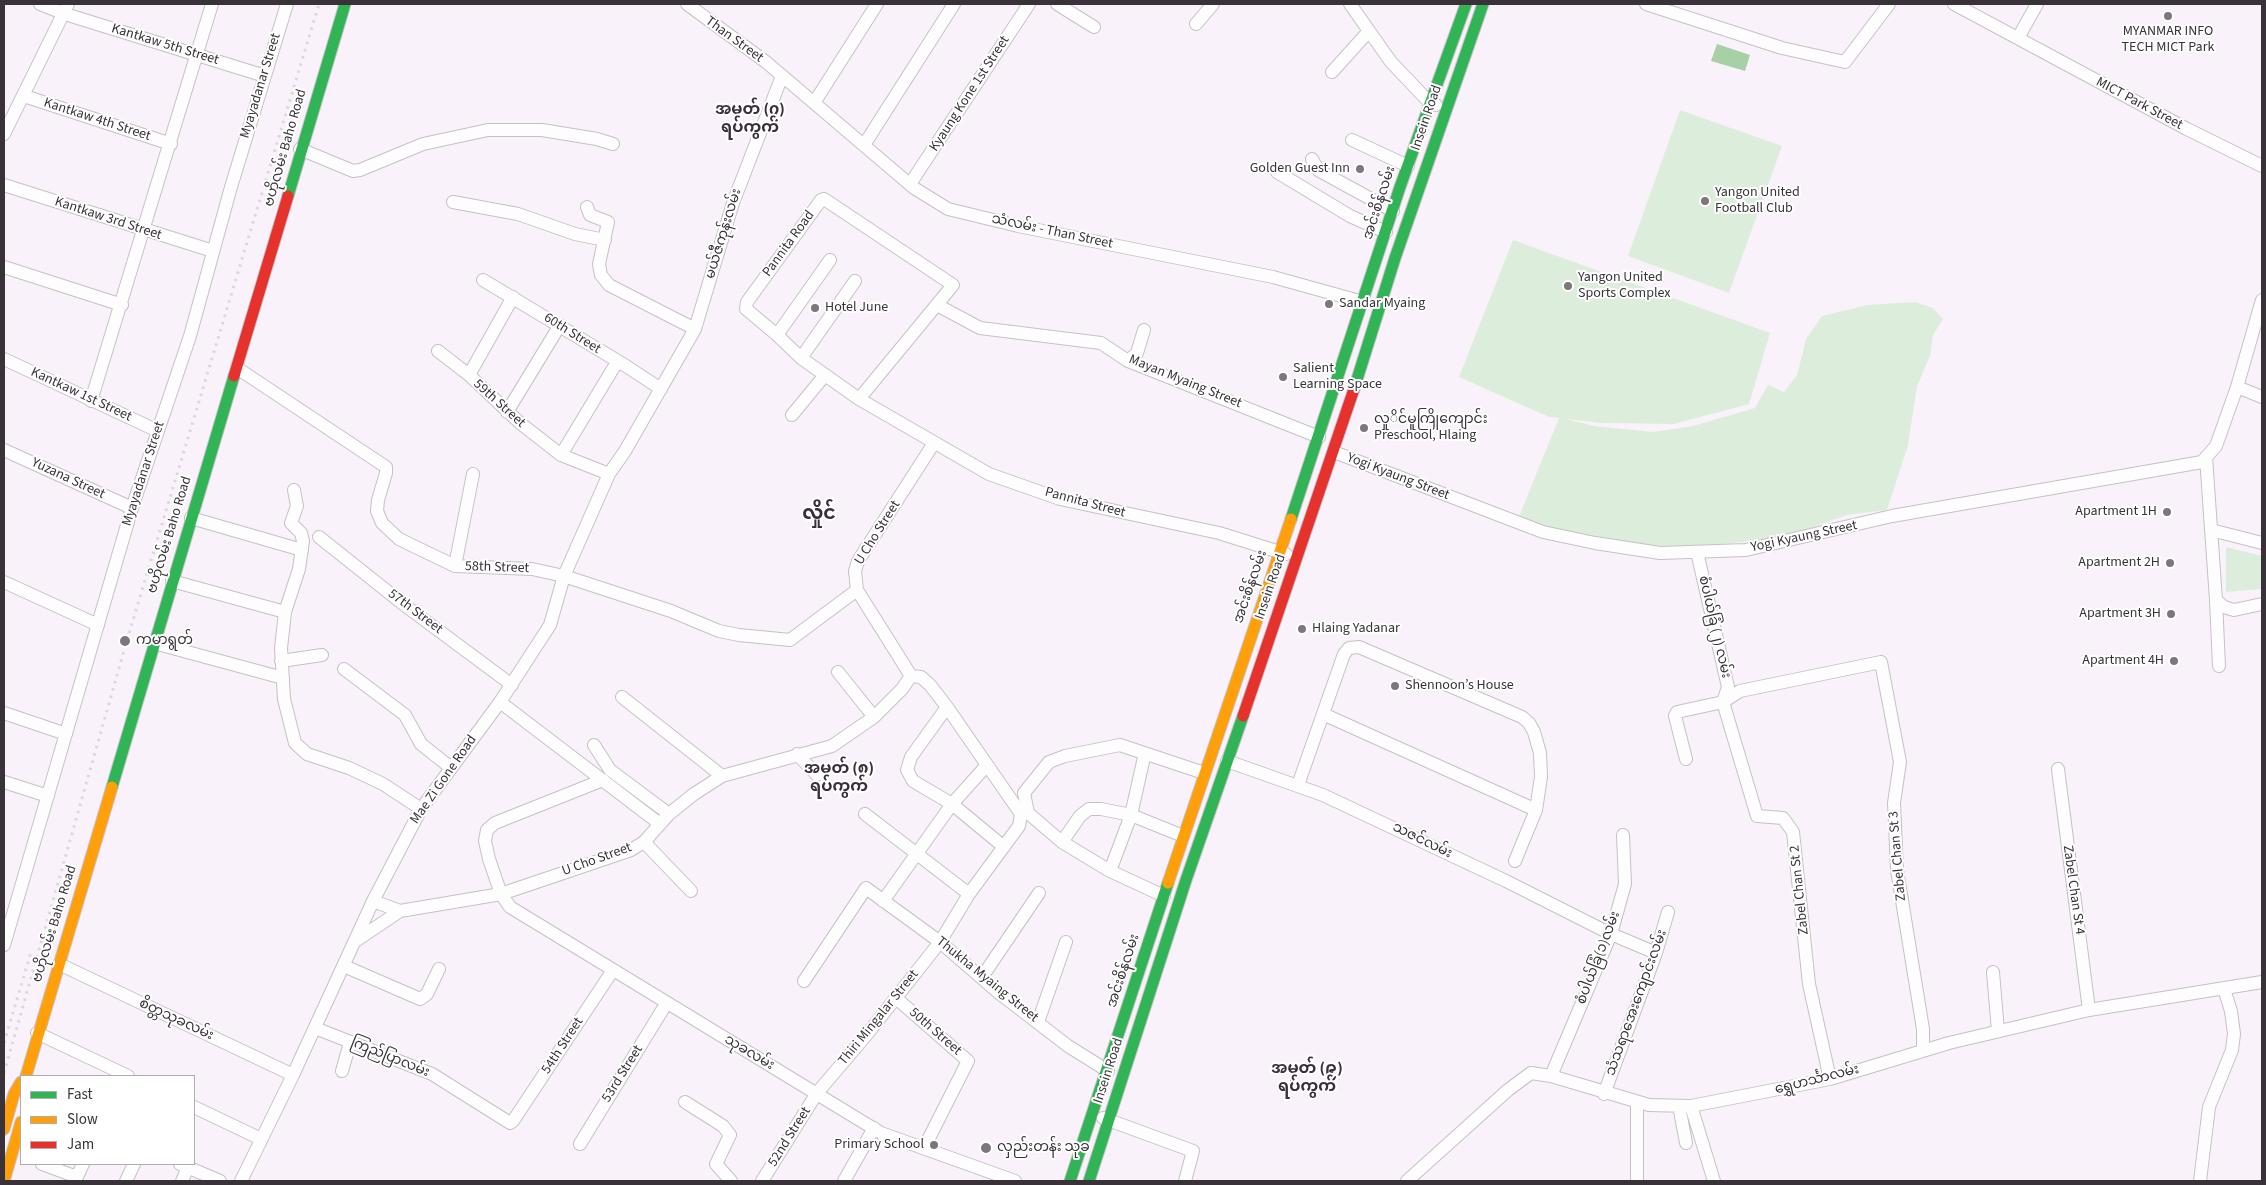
<!DOCTYPE html>
<meta charset="utf-8">
<style>
body{margin:0}
#map{position:relative;width:2266px;height:1185px;overflow:hidden;background:#faf2fa;font-family:"Source Sans 3",sans-serif}
canvas{display:block}
.frame{position:absolute;inset:0;border:5px solid #393339;pointer-events:none}
.legend{position:absolute;left:20px;top:1075px;width:175px;height:90px;box-sizing:border-box;background:#fff;border:1px solid #b0adb0;margin:0;padding:6px 9px;list-style:none;font-size:15px;color:#393339}
.legend li{display:flex;align-items:center;gap:10px;height:25px}
.legend b{width:25px;border:1px solid #b0adb0}
</style>
<div id="map">
<canvas width="2266" height="1185"></canvas>
<div class="frame"></div>
<ul class="legend">
<li><b style="height:6px;background:#30b455"></b>Fast</li>
<li><b style="height:6px;background:#ff9f0a"></b>Slow</li>
<li><b style="height:6px;background:#e5322d"></b>Jam</li>
</ul>
</div>
<script>
const c = document.querySelector('canvas').getContext('2d');
c.lineJoin = 'round';
function paint(path, color) {
  c.fillStyle = color;
  c.fill(path, 'evenodd');
}
function shape(rows) {
  const path = new Path2D();
  for (const r of rows) {
    path.moveTo(r[0], r[1]);
    for (let i = 2; i < r.length; i += 2) path.lineTo(r[i], r[i + 1]);
  }
  return path;
}
function stroke(path, color, width, dash) {
  c.strokeStyle = color;
  c.lineWidth = width;
  c.lineCap = dash ? 'butt' : 'round';
  c.setLineDash(dash || []);
  c.stroke(path);
}
function drawText(font, color, halo, rows, align = 'center') {
  c.font = font + ' "Source Sans 3","Noto Sans Myanmar",sans-serif';
  c.lineWidth = 4;
  c.setLineDash([]);
  c.textBaseline = 'middle';
  c.strokeStyle = halo;
  c.fillStyle = color;
  for (const [text, x, y, turn = 0] of rows) {
    c.save();
    c.translate(x, y);
    c.rotate((+turn || 0) * Math.PI / 180);
    c.textAlign = isNaN(turn) ? turn : align;
    if (halo) c.strokeText(text, 0, 0);
    c.fillText(text, 0, 0);
    c.restore();
  }
}
const green = shape([
 [1680,110,1782,146,1729,293,1628,256],
 [1513,240,1770,333,1749,404,1674,424,1602,423,1566,419,1594,426,1653,432,1693,426,1755,408,1768,385,1784,392,1797,375,1806,339,1822,316,1867,305,1915,302,1933,308,1943,319,1933,335,1930,356,1917,386,1908,445,1887,510,1847,515,1783,538,1661,550,1584,537,1518,519,1559,418,1549,417,1459,377],
 [2226,547,2262,556,2262,589,2226,592]
]);
const water = shape([
 [1717,44,1750,55,1745,71,1711,61]
]);
const street = shape([
 [40,4,65,14,265,76],
 [687,4,766,62,914,188,948,209,1018,226,1273,277,1363,302],
 [1057,4,1094,27],
 [1350,4,1391,62,1430,103,1436,105],
 [1646,4,1782,48,1845,62,1889,4],
 [1954,4,2187,129,2262,166],
 [1196,24,1213,4],
 [2018,38,2037,4],
 [1332,72,1369,31],
 [24,96,171,144],
 [814,103,877,4],
 [4,134,68,4],
 [1352,140,1408,166],
 [864,145,954,4],
 [300,149,353,171,360,170,423,144,488,130,542,130,597,139,613,144],
 [1312,159,1318,170,1393,211],
 [1277,172,1350,216,1386,232],
 [910,184,1029,4],
 [4,185,213,251],
 [453,202,518,214,575,234,605,240],
 [587,207,590,215,608,222,599,264,601,275,609,285,695,329],
 [830,260,777,335,746,309,747,302,821,200,824,199,953,285,859,399],
 [4,267,122,305],
 [483,280,626,366,661,389],
 [937,305,980,328,1101,343,1128,361,1319,437],
 [777,335,801,358,859,399,989,474,1060,499,1219,533,1286,554],
 [438,351,469,375,520,423,561,455,609,474],
 [801,358,855,281],
 [4,359,158,431],
 [1128,361,1137,353,1144,330],
 [237,368,386,467,386,473,378,500,377,511,382,523,399,539,455,566,532,569,564,576,671,611,719,631,739,635,790,640,857,590],
 [469,375,513,297],
 [2237,387,2262,397],
 [91,401,212,4],
 [507,412,560,325],
 [792,415,825,375],
 [4,450,132,508],
 [1334,452,1543,532,1595,543,1660,553,1746,550,1892,516,2202,462,2216,446,2237,387,2262,300],
 [561,455,617,362],
 [2206,457,2216,600,2224,607,2234,610,2262,604],
 [294,490,297,506,291,523,301,533,303,541,299,569,285,612,281,648,284,699,295,743,307,754,349,768,383,784,421,809],
 [191,518,302,550],
 [2211,530,2262,543],
 [319,537,407,607,512,685],
 [1697,552,1728,687,1723,702],
 [455,566,473,474],
 [172,581,285,612],
 [4,582,98,625],
 [2216,600,2219,666],
 [154,643,283,678],
 [281,661,322,655],
 [344,669,405,715,421,744,450,767],
 [838,672,874,717],
 [911,676,857,590,855,571,858,561,934,443],
 [622,697,722,776],
 [500,702,660,824],
 [1723,702,1757,816,1783,818,1793,832,1809,984,1830,1079],
 [947,707,911,757,907,770,913,781,952,804,1004,847],
 [4,713,66,734],
 [1323,714,1536,810],
 [594,745,610,770,669,814],
 [797,754,817,775],
 [1686,759,1675,716,1677,712,1723,702,1740,691,1881,662,1900,762,1894,803,1897,870,1923,1029,1923,1051],
 [1227,761,1323,795,1506,881,1611,934,1656,953],
 [2058,769,2089,1010],
 [603,780,495,823,487,830,485,841,489,859,501,894,510,907,881,1133,1015,1181],
 [4,782,48,796],
 [1298,785,1344,654,1349,648,1359,647,1522,717,1529,723,1534,732,1540,753,1541,777,1536,810,1515,861],
 [865,814,969,894],
 [644,842,691,891],
 [1062,842,1080,816,1089,809,1101,809,1131,815,1183,836],
 [1110,871,1131,815,1145,753],
 [1164,896,1110,871,1062,842,1028,813,1024,793,1049,762,1065,756,1120,745,1204,773],
 [373,901,400,911],
 [883,901,952,804,987,765],
 [357,940,400,911,501,894,631,850,644,842,669,814,694,794,722,776,832,746,874,717,902,689,911,676],
 [4,945,132,508,190,336,231,187,287,4],
 [59,964,293,1075],
 [344,966,420,999,427,994,439,969],
 [1993,972,1998,1031],
 [982,977,1039,893],
 [804,981,866,888,940,942,999,993,1068,1046,1108,1071],
 [896,998,968,1061,924,1148],
 [1038,1022,1066,942],
 [315,1028,432,1074,510,1123,513,1121,613,970],
 [37,1033,128,1076],
 [342,1071,350,1043],
 [1551,1076,1611,934,1625,884,1623,835],
 [1604,1094,1656,953,1668,912],
 [685,1102,723,1126,730,1135,716,1164,731,1181],
 [1679,1106,1686,1143],
 [1691,1106,1714,1181],
 [194,1107,261,1139],
 [1103,1118,1193,1151,1185,1181],
 [580,1144,666,1004],
 [42,1164,77,1177],
 [180,1164,220,1181],
 [75,1181,83,1164],
 [126,1181,134,1164],
 [182,1181,188,1167],
 [241,1181,293,1075,373,901,421,809,500,702,550,625,564,576,609,474,625,451,695,329,733,203,782,76],
 [762,1181,817,1093,868,1033,940,942,969,894,1019,826,1021,814,947,707,930,685,921,677,911,676],
 [844,1181,874,1128],
 [1407,1181,1508,1090,1531,1073,1551,1076,1649,1105,1691,1106,1830,1079,1949,1043,2089,1010,2262,982],
 [1637,1181,1637,1102],
 [2200,1181,2209,1107,2232,1050,2234,1034,2231,1011,2224,989]
]);
const fast = shape([
 [288,196,345,4],
 [1354,389,1395,258,1483,4],
 [1291,519,1400,187,1466,4],
 [112,787,234,376],
 [1070,1181,1168,883],
 [1089,1181,1186,880,1243,716]
]);
const slow = shape([
 [1168,883,1291,519],
 [26,1076,112,787],
 [4,1129,14,1094,21,1082],
 [4,1181,21,1122]
]);
const jam = shape([
 [234,376,288,196],
 [1243,716,1354,389]
]);
const rail = shape([
 [4,1043,31,952],
 [4,1073,127,640,319,4]
]);
const markers = [
 [2168,16,5,"#7d767d"],
 [1360,169,5,"#7d767d"],
 [1705,201,5,"#7d767d"],
 [1568,286,5,"#7d767d"],
 [1329,304,5,"#7d767d"],
 [815,308,5,"#7d767d"],
 [1283,377,5,"#7d767d"],
 [1364,428,5,"#7d767d"],
 [2167,512,5,"#7d767d"],
 [2170,563,5,"#7d767d"],
 [2171,614,5,"#7d767d"],
 [1302,629,5,"#7d767d"],
 [125,641,6,"#7d767d"],
 [2174,661,5,"#7d767d"],
 [1395,686,5,"#7d767d"],
 [934,1145,5,"#7d767d"],
 [986,1148,6,"#7d767d"]
];
const poiNames = [
 ["MYANMAR INFO",2168,32,"center"],
 ["TECH MICT Park",2168,48,"center"],
 ["Golden Guest Inn",1350,169,"right"],
 ["Yangon United",1715,193],
 ["Football Club",1715,209],
 ["Yangon United",1578,278],
 ["Sports Complex",1578,294],
 ["Sandar Myaing",1339,304],
 ["Hotel June",825,308],
 ["Salient",1293,369],
 ["Learning Space",1293,385],
 ["လှုိင်မူကြိုကျောင်း",1374,420],
 ["Preschool, Hlaing",1374,436],
 ["Apartment 1H",2157,512,"right"],
 ["Apartment 2H",2160,563,"right"],
 ["Apartment 3H",2161,614,"right"],
 ["Hlaing Yadanar",1312,629],
 ["ကမာရွတ်",136,641],
 ["Apartment 4H",2164,661,"right"],
 ["Shennoon’s House",1405,686],
 ["Primary School",924,1145,"right"],
 ["လှည်းတန်း သုခ",997,1148]
];
const streetNames = [
 ["Than Street",734,40,36],
 ["Kantkaw 5th Street",165,45,17],
 ["Myayadanar Street",261,86,-73],
 ["Kyaung Kone 1st Street",970,94,-57],
 ["MICT Park Street",2139,104,28],
 ["Insein Road",1427,118,-71],
 ["Kantkaw 4th Street",97,120,18],
 ["ဗဟိုလမ်း Baho Road",286,148,-74],
 ["အင်းစိန်လမ်း",1380,203,-72],
 ["Kantkaw 3rd Street",108,219,18],
 ["သံလမ်း - Than Street",1052,232,12],
 ["မယ်ဇီကုန်းလမ်း",724,234,-73],
 ["Pannita Road",789,244,-54],
 ["60th Street",572,334,32],
 ["Mayan Myaing Street",1185,382,22],
 ["Kantkaw 1st Street",81,395,25],
 ["59th Street",499,404,42],
 ["Myayadanar Street",144,474,-72],
 ["Yogi Kyaung Street",1398,477,21],
 ["Yuzana Street",68,479,25],
 ["Pannita Street",1085,503,15],
 ["U Cho Street",878,533,-58],
 ["ဗဟိုလမ်း Baho Road",170,535,-73],
 ["Yogi Kyaung Street",1804,537,-12],
 ["58th Street",497,568,2],
 ["အင်းစိန်လမ်း",1251,587,-71],
 ["Insein Road",1271,587,-71],
 ["57th Street",415,612,37],
 ["စံပါယ်ခြံ (၂) လမ်း",1714,627,77],
 ["Mae Zi Gone Road",444,780,-55],
 ["သဇင်လမ်း",1422,841,26],
 ["Zabel Chan St 3",1898,856,-95],
 ["U Cho Street",597,860,-20],
 ["Zabel Chan St 2",1800,890,-96],
 ["Zabel Chan St 4",2073,890,82],
 ["ဗဟိုလမ်း Baho Road",55,924,-73],
 ["စံပါယ်ခြံ(၁)လမ်း",1599,958,-69],
 ["အင်းစိန်လမ်း",1124,971,-72],
 ["Thukha Myaing Street",987,980,39],
 ["သံသရာအေးကျောင်းလမ်း",1637,1003,-70],
 ["Thiri Mingalar Street",879,1018,-51],
 ["စိတ္တသုခလမ်း",176,1020,25],
 ["50th Street",935,1032,41],
 ["54th Street",563,1046,-57],
 ["သုခလမ်း",749,1053,31],
 ["ကြည်ပြာလမ်း",390,1058,22],
 ["Insein Road",1109,1071,-72],
 ["53rd Street",623,1074,-58],
 ["ရွှေဟင်္သာလမ်း",1817,1080,-14],
 ["52nd Street",790,1137,-58]
];
const quarterNames = [
 ["အမှတ် (၇)",750,110],
 ["ရပ်ကွက်",750,128],
 ["အမှတ် (၈)",839,769],
 ["ရပ်ကွက်",839,787],
 ["အမှတ် (၉)",1307,1069],
 ["ရပ်ကွက်",1307,1087]
];
const districtNames = [
 ["လှိုင်",819,515]
];
paint(green, '#dceedb');
paint(water, '#a7d0a7');
stroke(street, '#c6c0c6', 14);
stroke(fast, '#c6c0c6', 13);
stroke(slow, '#c6c0c6', 13);
stroke(jam, '#c6c0c6', 13);
stroke(street, '#fefdfe', 12);
stroke(fast, '#30b455', 11);
stroke(slow, '#ff9f0a', 11);
stroke(jam, '#e5322d', 11);
stroke(rail, '#dbd8db', 3, [2.5, 5]);
for (const [x, y, r, color] of markers) {
  const dot = new Path2D();
  dot.arc(x, y, r, 0, 2 * Math.PI);
  c.fillStyle = color;
  c.fill(dot);
  stroke(dot, '#fff', 2);
}
drawText('14px', '#393339', '#fff', poiNames, 'left');
drawText('14px', '#393339', '#fff', streetNames);
drawText('bold 16px', '#3a2f3b', '#fff', quarterNames);
drawText('bold 19px', '#3a2f3b', '#fff', districtNames);
</script>
